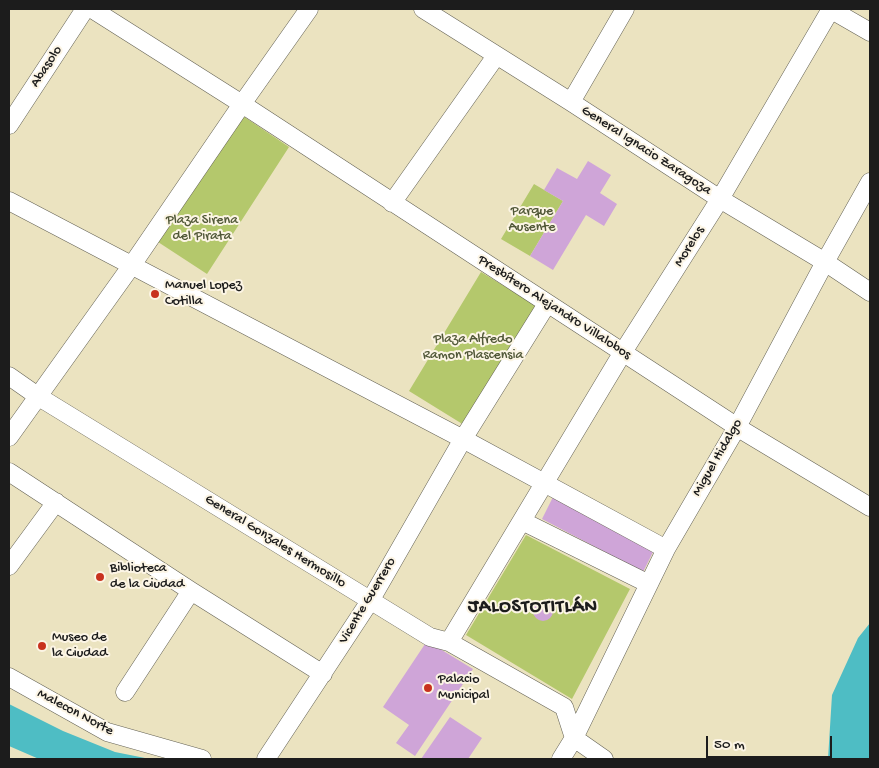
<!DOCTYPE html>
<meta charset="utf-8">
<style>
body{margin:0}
#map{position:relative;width:879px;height:768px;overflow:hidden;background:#ebe3c0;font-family:"Gochi Hand",sans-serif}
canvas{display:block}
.frame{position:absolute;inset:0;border:10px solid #1c1c1c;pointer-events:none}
.scale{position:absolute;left:706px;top:736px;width:126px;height:22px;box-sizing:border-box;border:2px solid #1c1c1c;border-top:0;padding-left:6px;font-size:15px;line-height:18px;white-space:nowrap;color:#1c1c1c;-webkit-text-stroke:4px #fcf5e5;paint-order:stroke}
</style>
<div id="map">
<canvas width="879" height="768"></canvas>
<div class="frame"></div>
<div class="scale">50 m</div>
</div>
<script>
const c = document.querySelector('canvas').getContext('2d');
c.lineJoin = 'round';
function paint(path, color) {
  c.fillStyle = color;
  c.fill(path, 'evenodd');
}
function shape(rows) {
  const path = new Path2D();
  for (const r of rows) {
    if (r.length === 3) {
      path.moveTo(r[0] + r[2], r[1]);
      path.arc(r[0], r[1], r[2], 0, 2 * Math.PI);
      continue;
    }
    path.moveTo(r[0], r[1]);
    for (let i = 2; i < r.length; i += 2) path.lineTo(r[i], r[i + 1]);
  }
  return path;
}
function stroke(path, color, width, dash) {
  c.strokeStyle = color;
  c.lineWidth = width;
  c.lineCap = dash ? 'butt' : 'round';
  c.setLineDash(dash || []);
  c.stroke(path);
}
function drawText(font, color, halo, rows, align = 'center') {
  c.font = font + ' "Gochi Hand",sans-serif';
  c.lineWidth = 4;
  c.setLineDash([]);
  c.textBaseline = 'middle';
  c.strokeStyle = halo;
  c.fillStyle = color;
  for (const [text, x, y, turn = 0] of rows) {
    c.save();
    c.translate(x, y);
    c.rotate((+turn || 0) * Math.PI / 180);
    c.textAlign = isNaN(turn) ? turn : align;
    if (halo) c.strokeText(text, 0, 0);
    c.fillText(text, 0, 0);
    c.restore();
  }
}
const green = shape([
 [243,116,289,147,207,274,158,242],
 [534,184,563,201,530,256,501,239],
 [481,272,537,306,464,425,409,391],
 [526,535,630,589,572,699,466,635]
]);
const water = shape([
 [870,623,870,759,828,759,832,695,858,638],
 [9,704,63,731,115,752,150,759,39,759,9,746]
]);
const building = shape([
 [588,161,611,175,600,193,617,204,604,226,586,215,553,270,530,256,563,201,544,190,557,168,577,179],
 [553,497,654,550,643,572,542,519],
 [543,611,10],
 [427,641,473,669,415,756,396,743,409,725,383,707],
 [450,717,482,738,468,759,421,759]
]);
const minor = shape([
 [92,9,242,104,745,432,870,507],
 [423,9,571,102,720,199,825,262,870,292],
 [830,9,870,32],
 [571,102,625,9],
 [9,125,85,9],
 [9,201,463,439,666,549],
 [392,203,496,56],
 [9,376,39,397,430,637,449,642,564,707,574,738,604,759],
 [9,437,132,265,242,104,309,9],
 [9,472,191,591,323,674],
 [522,521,649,584],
 [9,566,56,502],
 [449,642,623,352,720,199,831,9],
 [9,677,107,732,202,759],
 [125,692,191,591],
 [266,759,370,601,463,439,547,304],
 [561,759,574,738,666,549,737,427,825,262,870,182]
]);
const markers = [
 [155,294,5,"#c8321e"],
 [100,577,5,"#c8321e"],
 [42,646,5,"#c8321e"],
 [428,688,5,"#c8321e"]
];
const streetNames = [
 ["Abasolo",47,67,-57],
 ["General Ignacio Zaragoza",646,151,33],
 ["Morelos",690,247,-58],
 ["Presbítero Alejandro Villalobos",554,308,33],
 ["Miguel Hidalgo",718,458,-60],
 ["General Gonzales Hermosillo",275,542,32],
 ["Vicente Guerrero",368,601,-59],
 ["Malecon Norte",75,713,28]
];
const parkNames = [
 ["Parque",532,212],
 ["Ausente",532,228],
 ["Plaza Sirena",202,221],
 ["del Pirata",202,237],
 ["Plaza Alfredo",473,340],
 ["Ramon Plascensia",473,356]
];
const poiNames = [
 ["Manuel Lopez",165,286],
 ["Cotilla",165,302],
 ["Biblioteca",110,569],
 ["de la Ciudad",110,585],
 ["Museo de",52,638],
 ["la Ciudad",52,654],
 ["Palacio",438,680],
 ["Municipal",438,696]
];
const districtNames = [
 ["JALOSTOTITLÁN",533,608]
];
paint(green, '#b4c86c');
paint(water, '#4ebdc4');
paint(building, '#cfa5d8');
stroke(minor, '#646255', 19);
stroke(minor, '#fff', 18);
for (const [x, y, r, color] of markers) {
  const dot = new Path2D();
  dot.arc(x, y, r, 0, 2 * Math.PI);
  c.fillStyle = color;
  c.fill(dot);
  stroke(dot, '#fcf5e5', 2);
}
drawText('14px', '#1c1c1c', '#fcf5e5', streetNames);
drawText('14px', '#515838', '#fcf5e5', parkNames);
drawText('14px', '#1c1c1c', '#fcf5e5', poiNames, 'left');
c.letterSpacing = '1px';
drawText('bold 19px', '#1c1c1c', '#fcf5e5', districtNames);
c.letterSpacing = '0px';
</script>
